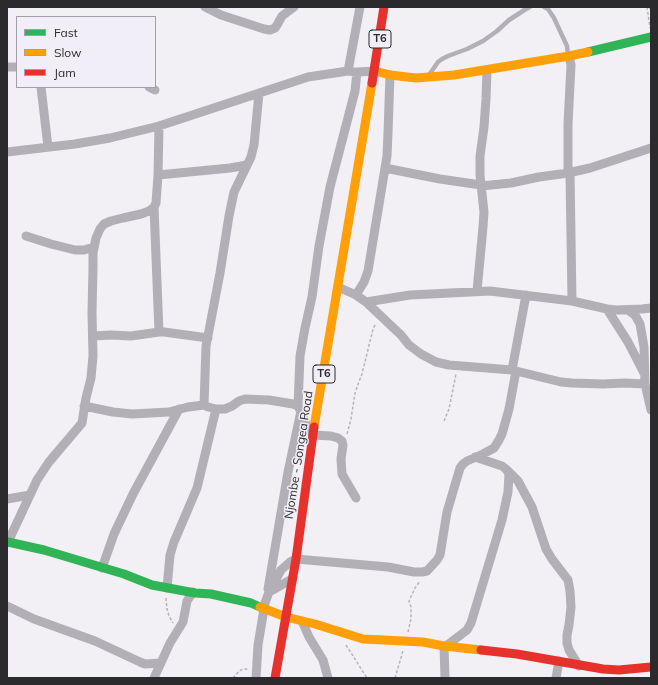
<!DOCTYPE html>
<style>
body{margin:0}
#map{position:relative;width:658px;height:685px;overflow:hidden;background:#f2f0f5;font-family:Mulish,sans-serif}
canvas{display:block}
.frame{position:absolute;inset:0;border:8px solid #2b2a2d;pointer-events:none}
.legend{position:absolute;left:16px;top:16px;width:140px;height:72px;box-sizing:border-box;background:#f2eef7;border:1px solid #a2a0a6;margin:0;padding:5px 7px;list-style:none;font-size:12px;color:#2b2a2d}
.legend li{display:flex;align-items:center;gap:8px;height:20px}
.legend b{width:20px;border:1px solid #a2a0a6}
</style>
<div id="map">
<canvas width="658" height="685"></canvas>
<div class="frame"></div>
<ul class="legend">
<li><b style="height:5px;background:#30b455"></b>Fast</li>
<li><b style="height:5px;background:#ff9f0a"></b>Slow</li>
<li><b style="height:5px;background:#e5322d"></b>Jam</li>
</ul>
</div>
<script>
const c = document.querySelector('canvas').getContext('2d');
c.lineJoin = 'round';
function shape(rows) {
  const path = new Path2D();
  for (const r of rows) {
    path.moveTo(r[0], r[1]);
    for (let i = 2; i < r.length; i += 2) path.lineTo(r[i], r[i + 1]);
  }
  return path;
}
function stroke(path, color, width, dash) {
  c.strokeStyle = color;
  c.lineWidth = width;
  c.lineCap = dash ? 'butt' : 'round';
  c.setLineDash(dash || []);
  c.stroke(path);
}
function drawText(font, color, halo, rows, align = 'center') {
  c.font = font + ' Mulish,sans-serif';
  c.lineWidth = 3;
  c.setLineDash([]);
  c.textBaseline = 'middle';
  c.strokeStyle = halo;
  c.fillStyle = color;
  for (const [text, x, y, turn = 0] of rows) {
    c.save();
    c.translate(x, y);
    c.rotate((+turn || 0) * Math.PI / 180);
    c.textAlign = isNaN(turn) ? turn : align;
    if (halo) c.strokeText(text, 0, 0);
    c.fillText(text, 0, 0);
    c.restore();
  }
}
const path = shape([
 [647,7,650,28],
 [648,7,651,9],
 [444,421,449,409,456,374],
 [347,434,351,419,355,393,360,379,362,374,373,329,376,323],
 [166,598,167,609,169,616,173,623],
 [408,632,411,619,411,607,409,601,415,588,420,581],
 [346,645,367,678],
 [233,678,239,671,243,669,249,669],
 [395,678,403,651]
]);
const lane = shape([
 [544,7,548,9,554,18,567,46,568,54],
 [429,75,438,62,442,59,448,56,467,49,483,41,497,31,509,20,526,9,530,7]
]);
const street = shape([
 [205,7,221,15,264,29,270,30,275,28,277,25,282,16,294,7],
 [7,67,17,67],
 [348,71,360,7],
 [41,87,48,147],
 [149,87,155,90],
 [7,152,75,144,110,138,159,126,308,77,348,71,357,72,375,71],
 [385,168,440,179,481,185],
 [568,173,568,124,571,65,569,56],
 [570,173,572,301],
 [158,175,230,168,247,165],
 [481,186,511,183,539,177,568,173,590,168,651,148],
 [154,207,159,332],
 [26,236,51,244,75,250,84,250,94,247],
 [338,287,356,295,366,302,401,335,409,345,421,354,436,362,449,365,512,370,561,382,572,383,603,384,625,383,645,384],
 [477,291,483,227,484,212,480,175,480,156,484,127,486,99,487,70],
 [356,295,364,282,368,271,387,156,388,133,390,75],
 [366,302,410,295,490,291,572,301,607,309,616,310,642,309,651,308],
 [607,309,628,342,644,373],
 [628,310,635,315,640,324,644,347,645,384,651,410],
 [93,336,111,335,131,336,159,332,164,332,208,338],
 [512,370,526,295],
 [204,405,206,346,220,273,229,216,234,192,251,157,254,145,259,93],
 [84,406,113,412,132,414,169,412,188,407,204,405,208,407,216,409,225,409,232,406,239,401,245,399,269,400,293,404,298,406,308,428,313,435,331,436,338,438,342,441,343,445,341,459,342,474,356,498],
 [298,406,300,356,305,328,312,297,319,246,330,187,355,91,357,72],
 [507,470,518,481,532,507,546,549,552,559,568,580,570,591,571,607,569,625,567,635,567,643,569,650,579,666],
 [7,499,30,495],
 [7,543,8,542,37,480,49,462,82,423,86,398,91,378,93,356,92,313,93,267,93,253,96,238,100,229,104,224,111,221,123,218,141,214,149,211,154,207,156,203,158,175,159,126],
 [102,568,114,534,133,494,179,409],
 [167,588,170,555,174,542,197,488,216,409],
 [268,589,288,472,301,411],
 [269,592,292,579],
 [7,606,34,619,95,641,140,662,145,664,161,663],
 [302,621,309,637,323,660,328,678],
 [444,646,445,678],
 [446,646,467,630,471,623,502,520,508,492,509,474,506,469,502,466,475,457],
 [154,678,170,643,183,622,187,601,193,592],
 [256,678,258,645,265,603,269,592,281,570,290,562,296,559,388,567,414,572,422,572,427,571,437,560,440,555,447,512,460,468,463,464,467,461,483,454,494,448,499,440,502,434,509,409,516,371],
 [556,678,559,661]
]);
const fast = shape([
 [588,52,651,37],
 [8,542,44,550,124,574,152,585,195,593,211,594,251,603,260,607]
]);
const slow = shape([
 [375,71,390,75,416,78,454,75,569,56,588,52],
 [314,427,372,83],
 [260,607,286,617,315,624,363,639,423,642,444,646,481,650]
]);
const jam = shape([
 [372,83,384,7],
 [481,650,517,654,603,669,619,670,651,667],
 [275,678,296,559,314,427]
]);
const shields = [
 [380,39,22],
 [324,374,22]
];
const shieldNames = [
 ["T6",380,39],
 ["T6",324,374]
];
const streetNames = [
 ["Njombe - Songea Road",299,455,-81]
];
stroke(path, '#b6b3b9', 1.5, [3, 2]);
stroke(lane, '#b2afb7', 4.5);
stroke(street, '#b2afb7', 9);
stroke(fast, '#30b455', 9);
stroke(slow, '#ff9f0a', 9);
stroke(jam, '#e5322d', 9);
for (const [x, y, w] of shields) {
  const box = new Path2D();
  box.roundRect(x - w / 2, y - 9, w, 18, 3);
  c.fillStyle = '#f2eef7';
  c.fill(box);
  stroke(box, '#2b2a2d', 1);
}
drawText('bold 11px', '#2b2a2d', null, shieldNames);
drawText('12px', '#2b2a2d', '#f2eef7', streetNames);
</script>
